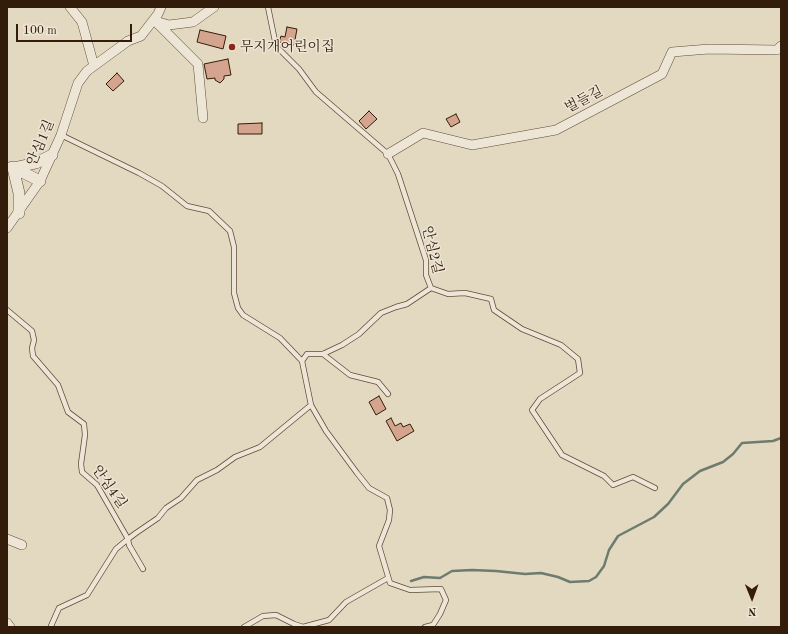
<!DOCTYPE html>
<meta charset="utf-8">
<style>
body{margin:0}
#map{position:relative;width:788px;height:634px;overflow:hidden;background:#e3d9c0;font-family:"Old Standard TT",serif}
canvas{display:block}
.frame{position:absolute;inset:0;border:8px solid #341c0a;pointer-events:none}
.north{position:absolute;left:732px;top:578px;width:40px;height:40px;-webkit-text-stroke:3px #ede6d6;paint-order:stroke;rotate:179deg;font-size:11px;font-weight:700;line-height:16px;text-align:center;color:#341c0a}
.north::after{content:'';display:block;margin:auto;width:14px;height:18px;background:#341c0a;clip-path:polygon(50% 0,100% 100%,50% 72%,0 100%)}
.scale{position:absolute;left:16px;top:24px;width:116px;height:18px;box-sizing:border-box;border:2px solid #341c0a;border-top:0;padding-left:5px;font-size:12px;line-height:14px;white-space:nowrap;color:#341c0a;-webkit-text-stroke:3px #ede6d6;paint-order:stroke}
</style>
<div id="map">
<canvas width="788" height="634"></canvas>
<div class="frame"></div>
<div class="north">N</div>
<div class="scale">100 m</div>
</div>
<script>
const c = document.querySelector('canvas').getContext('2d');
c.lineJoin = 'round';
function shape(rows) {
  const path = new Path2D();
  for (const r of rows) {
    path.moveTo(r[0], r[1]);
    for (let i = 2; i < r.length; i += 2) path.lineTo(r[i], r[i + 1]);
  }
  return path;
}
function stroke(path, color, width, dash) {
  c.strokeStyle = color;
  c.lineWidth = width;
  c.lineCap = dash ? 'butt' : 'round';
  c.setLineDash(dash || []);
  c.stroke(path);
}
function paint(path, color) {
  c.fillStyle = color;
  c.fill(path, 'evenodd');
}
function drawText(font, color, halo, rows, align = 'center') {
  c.font = font + ' "Old Standard TT","Noto Serif KR",serif';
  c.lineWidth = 3;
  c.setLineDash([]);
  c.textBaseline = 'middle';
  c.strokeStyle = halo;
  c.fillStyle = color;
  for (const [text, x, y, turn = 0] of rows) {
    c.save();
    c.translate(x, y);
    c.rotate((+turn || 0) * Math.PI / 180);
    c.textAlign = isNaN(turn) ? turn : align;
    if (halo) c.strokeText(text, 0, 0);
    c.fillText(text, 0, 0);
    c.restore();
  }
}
const stream = shape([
 [411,581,424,577,440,578,452,571,472,570,496,571,525,574,541,573,558,577,570,582,589,581,596,577,604,566,609,550,618,536,654,517,668,504,683,484,700,471,723,462,733,454,742,443,773,441,781,438]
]);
const building = shape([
 [287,27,297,29,294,45,279,42,281,36,285,37,287,27],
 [200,30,226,36,223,49,197,42,200,30],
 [228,59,231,75,224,76,224,79,220,83,215,80,215,78,207,79,204,64,228,59],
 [117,73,124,81,113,91,106,84,117,73],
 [369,111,377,119,366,129,359,121,369,111],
 [456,114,460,122,451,127,446,119,456,114],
 [262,123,262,134,238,134,238,124,262,123],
 [379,396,386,409,376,415,369,402,379,396],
 [391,418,395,426,401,423,403,427,410,424,414,431,397,441,386,421,391,418]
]);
const service = shape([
 [268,7,276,46,299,69,316,92,388,154,398,174,426,260,426,275,431,288,448,294,465,293,491,299,494,310,522,329,561,345,578,359,580,373,540,399,532,410,562,455,604,476,613,485,633,477,655,488],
 [61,135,139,173,162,186,187,206,209,211,230,231,234,247,234,293,238,308,243,315,280,338,302,361,311,405,326,431,357,473,369,488,387,498,390,510,389,520,379,546,390,583,410,590,441,589,446,600,440,614,433,625,425,627],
 [7,310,32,331,34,340,32,348,33,356,58,385,68,412,84,424,85,435,81,464,82,472,97,485,128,539,136,533,158,518,166,508,181,498,197,480,217,470,235,457,260,447,311,405],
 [323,354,350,375,378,382,388,394],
 [302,361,307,354,323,354,342,345,359,334,381,313,396,307,407,304,431,288],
 [128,539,129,545,143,569],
 [52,627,51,626,59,608,87,595,116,549,128,539],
 [244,627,263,616,276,615,294,624,303,627,329,620,346,602,388,578]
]);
const minor = shape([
 [70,7,82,22,94,66],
 [154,20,198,64,203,118],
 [155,21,169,25,193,22,214,7],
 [388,154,423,133,472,145,556,130,662,74,672,52,709,49,777,50,781,46],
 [7,228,40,181,61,135,78,83,87,71,128,41,141,36,158,14,161,7],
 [7,539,22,545],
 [7,623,10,627]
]);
const tertiary = shape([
 [12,167,40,181],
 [19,213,19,193,13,168,36,163,52,155]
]);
const markers = [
 [232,47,4,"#8f2418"]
];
const poiNames = [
 ["무지개어린이집",240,47]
];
const streetNames = [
 ["벌들길",584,100,-28],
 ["안심1길",41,143,-67],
 ["안심2길",432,250,76],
 ["안심4길",109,487,55]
];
stroke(stream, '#6e7b6f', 2.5);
paint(building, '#d4a48e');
stroke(building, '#341c0a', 1);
stroke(service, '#604b38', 6);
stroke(minor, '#604b38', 10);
stroke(tertiary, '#604b38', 12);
stroke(service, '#ede6d6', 4.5);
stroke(minor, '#ede6d6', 9);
stroke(tertiary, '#ede6d6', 11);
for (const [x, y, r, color] of markers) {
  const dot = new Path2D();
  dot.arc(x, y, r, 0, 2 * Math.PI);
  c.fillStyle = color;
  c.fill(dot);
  stroke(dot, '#ede6d6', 1.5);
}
drawText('14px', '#341c0a', '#ede6d6', poiNames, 'left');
drawText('14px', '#341c0a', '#ede6d6', streetNames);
</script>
